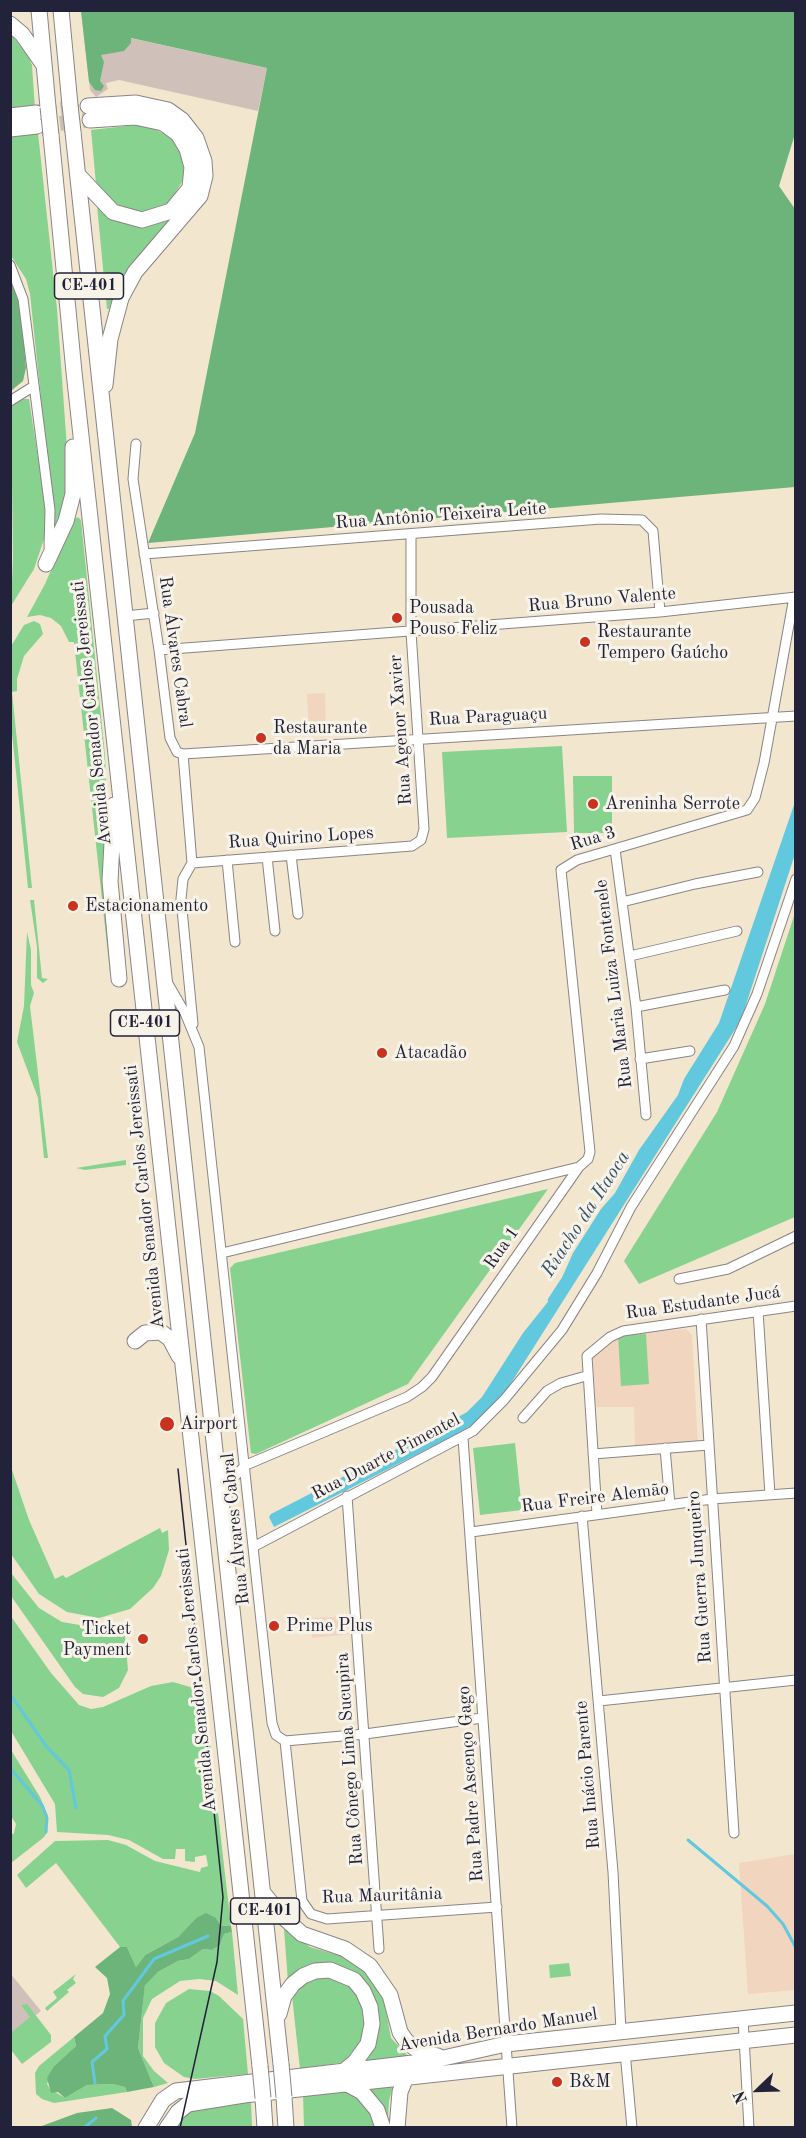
<!DOCTYPE html>
<meta charset="utf-8">
<style>
body{margin:0}
#map{position:relative;width:806px;height:2138px;overflow:hidden;background:#f3e6cf;font-family:"Old Standard TT",serif}
canvas{display:block}
.frame{position:absolute;inset:0;border:12px solid #22223b;pointer-events:none}
.north{position:absolute;left:728px;top:2060px;width:60px;height:60px;-webkit-text-stroke:4px #f7f3e8;paint-order:stroke;rotate:247deg;font-size:16px;font-weight:700;line-height:24px;text-align:center;color:#22223b}
.north::after{content:'';display:block;margin:auto;width:21px;height:27px;background:#22223b;clip-path:polygon(50% 0,100% 100%,50% 72%,0 100%)}
</style>
<div id="map">
<canvas width="806" height="2138"></canvas>
<div class="frame"></div>
<div class="north">N</div>
</div>
<script>
const c = document.querySelector('canvas').getContext('2d');
c.lineJoin = 'round';
function paint(path, color) {
  c.fillStyle = color;
  c.fill(path, 'evenodd');
}
function shape(rows) {
  const path = new Path2D();
  for (const r of rows) {
    path.moveTo(r[0], r[1]);
    for (let i = 2; i < r.length; i += 2) path.lineTo(r[i], r[i + 1]);
  }
  return path;
}
function stroke(path, color, width, dash) {
  c.strokeStyle = color;
  c.lineWidth = width;
  c.lineCap = dash ? 'butt' : 'round';
  c.setLineDash(dash || []);
  c.stroke(path);
}
function drawText(font, color, halo, rows, align = 'center') {
  c.font = font + ' "Old Standard TT",serif';
  c.lineWidth = 6;
  c.setLineDash([]);
  c.textBaseline = 'middle';
  c.strokeStyle = halo;
  c.fillStyle = color;
  for (const [text, x, y, turn = 0] of rows) {
    c.save();
    c.translate(x, y);
    c.rotate((+turn || 0) * Math.PI / 180);
    c.textAlign = isNaN(turn) ? turn : align;
    if (halo) c.strokeText(text, 0, 0);
    c.fillText(text, 0, 0);
    c.restore();
  }
}
const built = shape([
 [325,693,326,732,309,733,307,694],
 [686,1329,692,1335,698,1444,635,1447,634,1407,596,1407,592,1356,617,1335],
 [349,1616,351,1634,312,1638,311,1618],
 [795,1854,795,1990,748,1994,739,1863]
]);
const industrial = shape([
 [81,11,107,33,267,68,258,111,119,80,106,83,108,89,96,97,90,90],
 [10,1973,41,2011,11,2035,10,2035]
]);
const green = shape([
 [10,33,28,55,32,65,35,109,11,111],
 [144,124,171,137,181,151,184,170,182,182,170,201,160,208,141,214,116,206,96,184,91,130],
 [38,133,57,309,67,448,68,487,53,539,54,521,30,294,26,279,11,256,10,136],
 [189,197,136,260,122,280,109,309,107,309,97,206,121,222,131,225],
 [19,399,29,399,47,517,46,533,34,569,11,606,13,558,11,406],
 [78,517,81,520,105,755,113,972,110,973,74,642,69,642,61,626,51,618,40,615,27,617,45,584,73,520],
 [34,621,40,624,43,634,24,656,17,679,17,691,12,692,32,888,28,888,11,724,10,648,24,625],
 [562,746,567,832,447,838,442,752],
 [573,776,612,776,612,833,574,833],
 [30,900,34,900,42,978,48,979,43,983,37,978,37,947],
 [795,913,795,1217,639,1284,624,1261,717,1112,765,1004],
 [27,932,31,950,31,985,34,993,30,1006,48,1158,44,1158,38,1098,17,1042,24,1006],
 [126,1160,126,1165,85,1170,76,1168],
 [548,1189,408,1384,256,1454,251,1453,230,1268,235,1263],
 [646,1334,649,1384,621,1386,618,1335],
 [515,1443,522,1510,480,1515,473,1448],
 [11,1467,29,1520,55,1579,63,1575,66,1578,160,1528,162,1533,168,1530,169,1550,161,1576,153,1588,130,1609,99,1618,67,1612,39,1594,11,1554],
 [11,1573,39,1608,62,1622,98,1628,124,1625,128,1670,119,1688,103,1697,83,1694,75,1687,11,1596],
 [10,1615,51,1673,79,1705,91,1709,103,1707,151,1686,173,1682,204,1691,231,1926,221,1926,216,1918,196,1918,178,1937,145,1955,136,1967,127,1947,120,1947,56,1863,26,1888,17,1875,55,1841,108,1840,126,1845,155,1861,200,1872,201,1868,208,1866,206,1855,195,1857,195,1862,185,1861,185,1849,176,1849,175,1859,163,1859,129,1840,108,1835,57,1832,55,1804,11,1731],
 [11,1750,40,1797,48,1816,47,1833,43,1838,11,1863,11,1835,14,1833,16,1824,11,1816],
 [284,1929,310,1947,345,1957,362,1968,375,1983,384,2000,391,2038,408,2056,364,2061,376,2036,350,1972,288,1982],
 [232,1932,238,1995,216,1981,199,1979,180,1981,152,1999,143,2018,143,2056,154,2071,168,2083,154,2087,138,2048,145,1984,158,1972,178,1961,189,1959,203,1949,212,1950,220,1945,224,1934],
 [569,1963,571,1976,550,1978,549,1965],
 [76,1974,73,1979,76,1983,67,1990,69,1992,47,2011,45,2008,57,1998,53,1992],
 [325,1976,347,1984,352,1989,362,2004,366,2024,360,2047,345,2062,300,2069,292,1996,297,1989,313,1979],
 [189,1989,210,1991,219,1996,243,2019,248,2074,195,2079,184,2077,164,2063,155,2047,155,2023,166,2003],
 [27,2004,51,2035,51,2042,22,2064,11,2050,11,2033,30,2017,21,2005],
 [74,2037,76,2046,54,2066,47,2084,50,2089,65,2098,87,2085,112,2084,125,2087,127,2092,54,2103,42,2099,36,2094,35,2073,39,2066],
 [393,2086,389,2101,388,2120,378,2099,367,2089],
 [345,2090,357,2096,370,2109,377,2127,304,2127,303,2094],
 [251,2100,252,2127,171,2128,184,2112]
]);
const forest = shape([
 [81,11,795,11,795,134,779,186,795,209,795,487,148,543,195,433,267,68,131,38,131,43,124,51,101,55,104,62,100,81,104,86,101,91,95,90,89,82],
 [10,274,20,301,26,368,23,381,11,391],
 [206,1913,216,1918,221,1926,231,1926,232,1932,224,1934,220,1945,212,1950,203,1949,189,1959,178,1961,158,1972,145,1985,138,2048,154,2087,127,2092,125,2087,112,2084,87,2085,65,2098,58,2092,51,2093,47,2078,54,2066,76,2046,74,2037,103,2013,110,1994,107,1978,95,1967,120,1947,127,1947,136,1967,145,1955,178,1937,196,1918],
 [112,2108,131,2120,132,2127,39,2127,77,2113]
]);
const water = shape([
 [795,802,795,854,741,1020,506,1391,479,1420,465,1430,274,1527,269,1517,271,1514,451,1421,467,1412,482,1397,523,1333,555,1293,573,1253,601,1209,615,1193,639,1150,678,1095,684,1079,719,1023]
]);
const stream = shape([
 [549,1300,562,1280],
 [10,1694,46,1746,69,1770,76,1808],
 [10,1768,42,1805,47,1818,46,1832],
 [688,1840,767,1906,783,1924,796,1948],
 [95,2083,92,2062,107,2049,105,2036,124,2015,123,2001,154,1959,208,1936],
 [84,2128,96,2118]
]);
const primaryTunnel = shape([
 [38,112,88,106],
 [37,126,90,120]
]);
const minor = shape([
 [10,265,23,299,50,510,49,547],
 [10,401,34,386],
 [136,444,133,479,159,650,170,738,177,752,183,754],
 [144,554,601,519,642,520,653,531,660,612],
 [125,616,154,613],
 [159,650,660,612,796,597],
 [183,754,796,716],
 [183,754,192,863,183,879,181,899,193,1024],
 [615,849,636,1007,646,1115],
 [291,855,298,914],
 [267,857,275,931],
 [227,860,235,942],
 [192,863,412,846,421,840,424,829,411,632,411,535],
 [622,902,695,884,758,872],
 [630,956,737,931],
 [167,982,185,1013,199,1047,272,1723,276,1735,285,1741],
 [636,1007,725,990],
 [640,1059,690,1051],
 [222,1253,579,1167],
 [679,1279,728,1269,796,1236],
 [758,1311,770,1495],
 [701,1319,734,1833],
 [523,1418,547,1391,561,1383,586,1376],
 [463,1438,512,2128],
 [665,1448,670,1505],
 [593,1454,709,1445],
 [347,1496,379,1949],
 [225,1506,231,1480,246,1465,407,1397,422,1387,432,1377,579,1167,588,1159,590,1152,561,870,577,860,747,810,755,798,764,763,794,597],
 [597,1514,587,1356,610,1337,623,1331,796,1306],
 [582,1516,613,1872,621,2031],
 [471,1532,712,1499,796,1493],
 [255,1546,473,1431,504,1400,562,1330,597,1273,631,1207,734,1046,757,994,796,879],
 [599,1701,796,1680],
 [285,1741,302,1901,311,1914,327,1919,497,1907],
 [285,1741,365,1734,482,1718],
 [743,2019,749,2128],
 [625,2052,632,2128]
]);
const primary = shape([
 [39,10,48,107],
 [61,10,70,105],
 [10,24,22,34,43,64],
 [88,106,136,103,168,110,182,120,196,138,204,161,205,176,200,196,135,272,121,298,110,339,105,385],
 [10,116,36,113],
 [10,129,37,126],
 [73,132,281,2064],
 [51,135,74,372,260,2066],
 [78,175,113,212,142,220,171,211,190,188,192,167,187,149,178,134,163,123,135,117,90,120],
 [46,564,66,521,73,494,73,447],
 [114,805,110,881,119,979],
 [135,1341,145,1333,161,1332,170,1339,179,1356],
 [264,1894,281,1915,302,1934,345,1949,370,1966,390,1995,400,2032,406,2041,420,2052,438,2056],
 [279,2014,284,1996,293,1984,303,1976,315,1971,330,1970,354,1980,363,1991,370,2007,372,2024,368,2044,355,2062,344,2071],
 [347,2084,362,2092,377,2110,383,2128],
 [284,2097,286,2128],
 [263,2098,265,2128],
 [146,2128,163,2100,176,2091,430,2061,506,2044,796,2013],
 [167,2128,178,2112,188,2104,244,2095,796,2035],
 [397,2128,400,2092,406,2077]
]);
const tram = shape([
 [178,1469,223,1897,217,1962,180,2128]
]);
const primaryBridge = shape([
 [70,105,73,132],
 [48,107,51,135],
 [281,2064,284,2097],
 [260,2066,263,2098]
]);
const markers = [
 [397,618,6,"#c8321e"],
 [585,642,6,"#c8321e"],
 [261,738,6,"#c8321e"],
 [593,804,6,"#c8321e"],
 [73,906,6,"#c8321e"],
 [382,1053,6,"#c8321e"],
 [167,1424,8,"#c8321e"],
 [274,1626,6,"#c8321e"],
 [143,1639,6,"#c8321e"],
 [557,2082,6,"#c8321e"]
];
const shields = [
 [89,286,69],
 [145,1023,69],
 [265,1911,69]
];
const shieldNames = [
 ["CE-401",89,286],
 ["CE-401",145,1023],
 ["CE-401",265,1911]
];
const streetNames = [
 ["Rua Antônio Teixeira Leite",441,516,-4],
 ["Rua Bruno Valente",602,600,-5],
 ["Rua Álvares Cabral",175,652,82],
 ["Avenida Senador Carlos Jereissati",92,713,-96],
 ["Rua Paraguaçu",488,717,-3],
 ["Rua Agenor Xavier",401,730,-94],
 ["Rua Quirino Lopes",301,838,-4],
 ["Rua 3",593,839,-17],
 ["Rua Maria Luiza Fontenele",614,984,-97],
 ["Avenida Senador Carlos Jereissati",145,1197,-96],
 ["Rua 1",502,1248,-55],
 ["Rua Estudante Jucá",703,1303,-8],
 ["Rua Duarte Pimentel",386,1457,-28],
 ["Rua Freire Alemão",595,1498,-7],
 ["Rua Álvares Cabral",236,1529,-96],
 ["Rua Guerra Junqueiro",700,1577,-94],
 ["Avenida Senador Carlos Jereissati",197,1680,-96],
 ["Rua Cônego Lima Sucupira",350,1759,-94],
 ["Rua Inácio Parente",588,1775,-95],
 ["Rua Padre Ascenço Gago",471,1784,-94],
 ["Rua Mauritânia",382,1896,-2],
 ["Avenida Bernardo Manuel",498,2030,-9]
];
const poiNames = [
 ["Pousada",409,608],
 ["Pouso Feliz",409,629],
 ["Restaurante",597,632],
 ["Tempero Gaúcho",597,653],
 ["Restaurante",273,728],
 ["da Maria",273,749],
 ["Areninha Serrote",605,804],
 ["Estacionamento",85,906],
 ["Atacadão",394,1053],
 ["Airport",180,1424],
 ["Prime Plus",286,1626],
 ["Ticket",131,1629,"right"],
 ["Payment",131,1650,"right"],
 ["B&M",569,2082]
];
const waterNames = [
 ["Riacho da Itaoca",586,1214,-57]
];
paint(built, '#f2d5be');
paint(industrial, '#cfc1ba');
paint(green, '#87d28f');
paint(forest, '#6db47a');
paint(water, '#61c8de');
stroke(stream, '#61c8de', 3);
stroke(primaryTunnel, '#c9bfb1', 15, [15, 8]);
stroke(minor, '#8a8485', 11);
stroke(primary, '#8a8485', 17);
stroke(minor, '#fff', 9);
stroke(primary, '#fff', 15);
stroke(tram, '#22223b', 1.5);
stroke(primaryBridge, '#8a8485', 17, []);
stroke(primaryBridge, '#fff', 15);
for (const [x, y, r, color] of markers) {
  const dot = new Path2D();
  dot.arc(x, y, r, 0, 2 * Math.PI);
  c.fillStyle = color;
  c.fill(dot);
  stroke(dot, '#f7f3e8', 2);
}
for (const [x, y, w] of shields) {
  const box = new Path2D();
  box.roundRect(x - w / 2, y - 13, w, 26, 4.5);
  c.fillStyle = '#f7f3e8';
  c.fill(box);
  stroke(box, '#22223b', 1.5);
}
drawText('bold 16px', '#22223b', null, shieldNames);
drawText('18px', '#22223b', '#f7f3e8', streetNames);
drawText('18px', '#22223b', '#f7f3e8', poiNames, 'left');
drawText('italic 20px', '#35546c', '#f7f3e8', waterNames);
</script>
